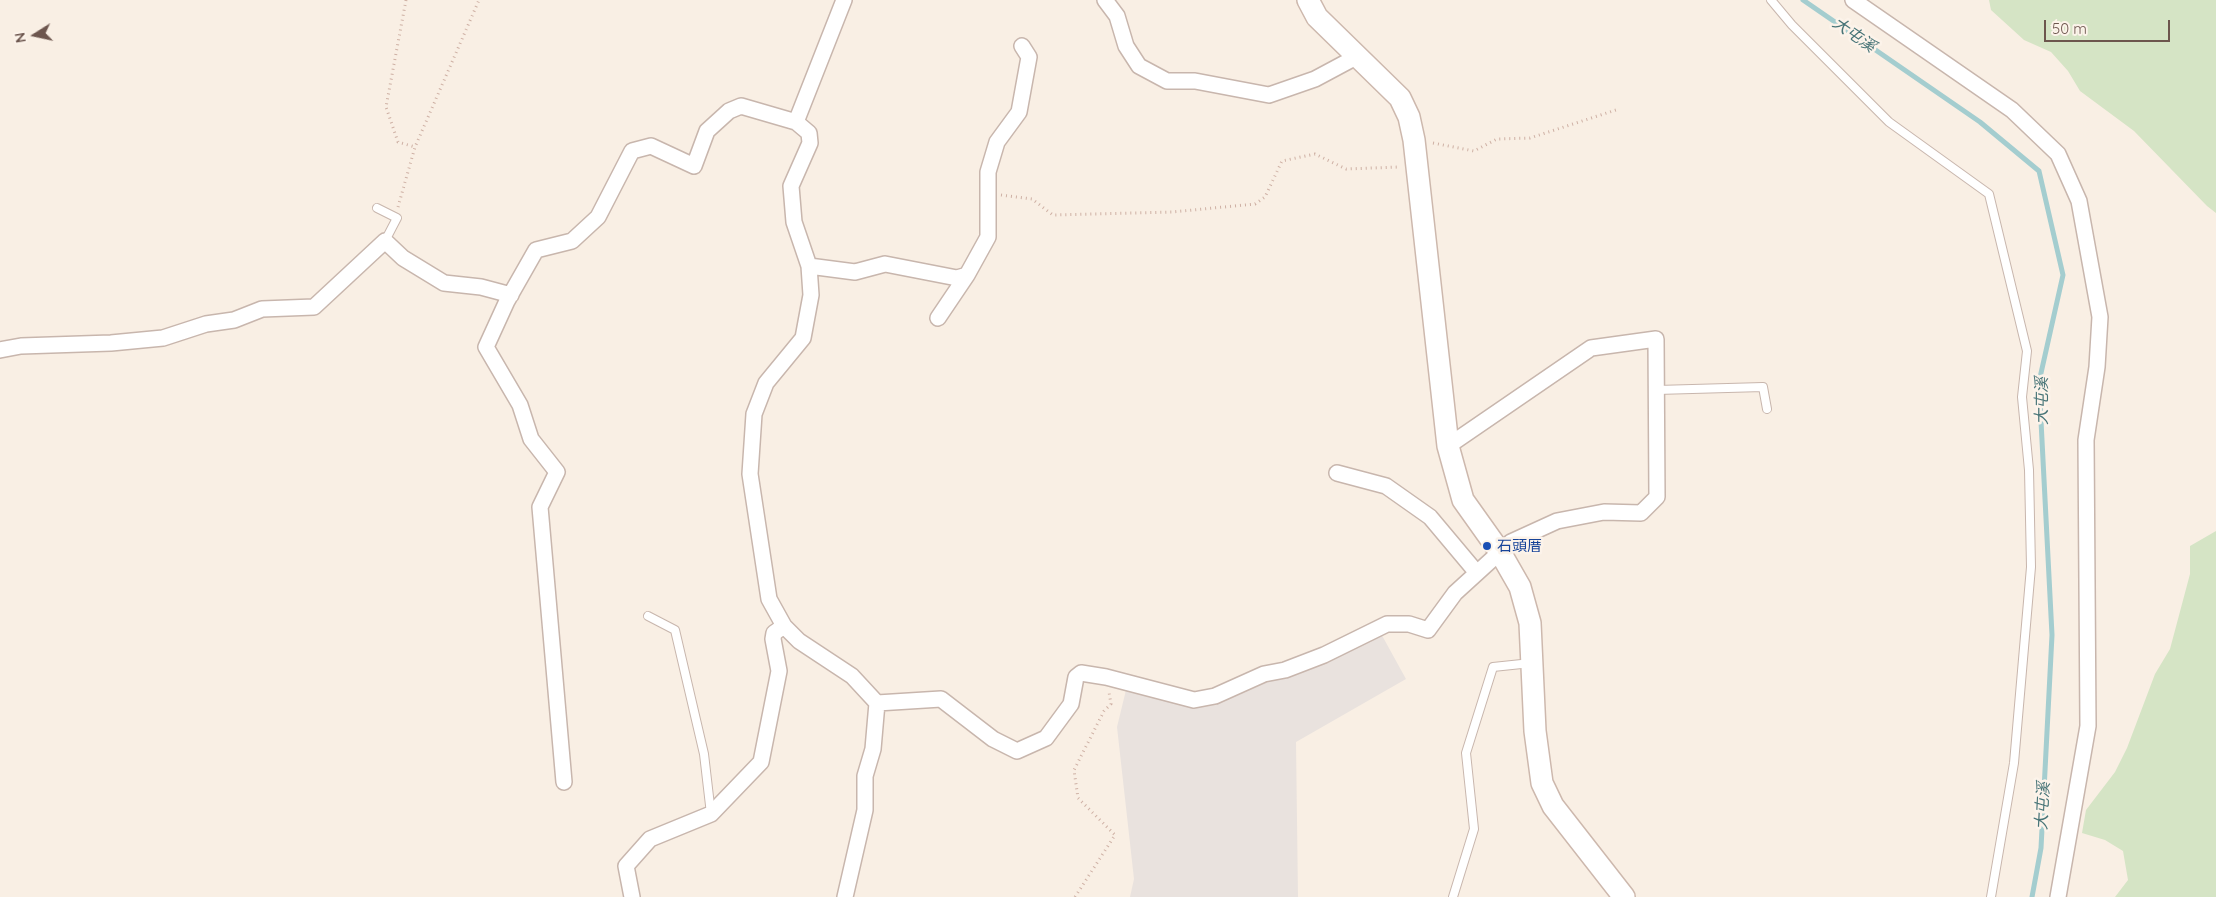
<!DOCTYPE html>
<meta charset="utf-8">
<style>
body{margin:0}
#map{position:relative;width:2216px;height:897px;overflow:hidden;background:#f9efe4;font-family:Quicksand,sans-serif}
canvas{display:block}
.north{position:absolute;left:10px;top:10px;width:50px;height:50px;-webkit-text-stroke:4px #fcf3ea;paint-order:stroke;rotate:260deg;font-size:14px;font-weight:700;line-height:20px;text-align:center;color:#6d564e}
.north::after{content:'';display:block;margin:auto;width:18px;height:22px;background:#6d564e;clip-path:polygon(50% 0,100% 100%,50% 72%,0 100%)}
.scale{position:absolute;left:2044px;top:20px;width:126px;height:22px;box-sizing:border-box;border:2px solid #6d564e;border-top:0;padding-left:6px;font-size:15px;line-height:18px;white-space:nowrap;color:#6d564e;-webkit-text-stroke:4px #fcf3ea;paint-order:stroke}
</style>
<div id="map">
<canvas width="2216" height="897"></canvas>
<div class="north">N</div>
<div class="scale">50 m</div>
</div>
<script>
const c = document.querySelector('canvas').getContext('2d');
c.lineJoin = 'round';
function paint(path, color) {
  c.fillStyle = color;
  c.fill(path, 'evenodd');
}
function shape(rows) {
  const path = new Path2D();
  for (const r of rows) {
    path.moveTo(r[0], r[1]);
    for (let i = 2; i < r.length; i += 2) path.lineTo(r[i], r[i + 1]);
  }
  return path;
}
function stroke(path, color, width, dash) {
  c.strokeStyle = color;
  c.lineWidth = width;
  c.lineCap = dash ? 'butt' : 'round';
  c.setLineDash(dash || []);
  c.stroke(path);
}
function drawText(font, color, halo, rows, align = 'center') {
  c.font = font + ' Quicksand,"Noto Sans TC",sans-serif';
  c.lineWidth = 5;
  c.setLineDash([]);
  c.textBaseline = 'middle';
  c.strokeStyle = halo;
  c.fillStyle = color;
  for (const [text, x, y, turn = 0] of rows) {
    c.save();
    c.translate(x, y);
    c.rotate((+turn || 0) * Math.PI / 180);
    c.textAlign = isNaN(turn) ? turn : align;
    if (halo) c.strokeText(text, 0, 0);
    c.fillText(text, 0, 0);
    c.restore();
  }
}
const industrial = shape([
 [1379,630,1406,679,1296,742,1298,897,1130,897,1134,879,1117,727,1126,690,1207,698,1230,698]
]);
const green = shape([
 [1989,0,2216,0,2216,213,2207,206,2134,131,2080,91,2068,71,2051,52,2024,40,1991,10],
 [2216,531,2216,897,2115,897,2128,880,2123,851,2105,840,2082,833,2086,810,2115,772,2127,748,2155,674,2170,649,2190,574,2190,546]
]);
const stream = shape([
 [1803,0,1980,122,2039,171,2063,275,2039,382,2052,635,2041,848,2032,897]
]);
const path = shape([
 [406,0,386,107,398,142,415,147],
 [1433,143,1474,151,1497,139,1530,138,1619,109],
 [1001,195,1032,199,1053,215,1172,212,1255,204,1265,197,1282,161,1315,154,1346,169,1400,167],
 [398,207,415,147,479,0],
 [1075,897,1115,835,1078,798,1074,770,1104,711,1111,704,1109,692]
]);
const lane = shape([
 [1771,0,1792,25,1889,122,1989,194,2027,351,2022,397,2029,470,2031,567,2014,763,1991,897],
 [377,208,397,218,385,241],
 [1657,390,1763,387,1767,409],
 [648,616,675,630,704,754,711,814],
 [1453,897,1474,829,1466,753,1493,667,1531,663]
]);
const street = shape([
 [844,0,796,122,809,133,810,143,791,186,794,222,809,266,811,295,803,338,766,383,754,414,750,474,769,599,784,626,799,641,852,676,877,703,873,749,865,776,865,810,845,897],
 [1105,0,1117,16,1126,46,1139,66,1167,81,1195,81,1269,95,1315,79,1358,56],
 [1853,0,2012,110,2058,154,2079,201,2100,317,2097,367,2086,440,2088,726,2058,897],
 [809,266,855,272,885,264,957,278,967,275,988,237,988,172,997,142,1019,112,1029,57,1022,46],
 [938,318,967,275],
 [0,350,21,346,111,343,163,338,206,324,234,320,262,309,314,307,385,241,403,258,444,283,481,287,511,295],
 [1337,473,1386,486,1430,517,1477,573],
 [877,703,941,699,993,739,1017,751,1046,738,1071,704,1076,677,1081,673,1106,677,1194,700,1215,696,1264,674,1285,670,1324,655,1387,624,1409,624,1428,630,1455,593,1511,542,1557,521,1604,512,1641,513,1657,497,1656,339,1591,348,1448,446],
 [564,782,540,507,557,472,531,439,520,405,486,347,507,301,536,250,572,241,598,217,632,151,651,146,694,166,707,131,729,111,741,106,796,122],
 [632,897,626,866,650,839,711,814,761,762,779,671,773,639,774,633,784,626]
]);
const secondary = shape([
 [1308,0,1317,17,1400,98,1409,117,1414,140,1448,446,1463,500,1500,552,1520,587,1530,623,1535,731,1542,783,1553,806,1624,897]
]);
const markers = [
 [1487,546,5,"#1a4fb4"]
];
const transitNames = [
 ["石頭厝",1497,546]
];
const waterNames = [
 ["大屯溪",1854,35,35],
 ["大屯溪",2042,401,-90],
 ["大屯溪",2043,806,-87]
];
paint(industrial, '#e9e2de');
paint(green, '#d5e4c5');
stroke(stream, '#a4cdcf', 5);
stroke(lane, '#c8b6ad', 10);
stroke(street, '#c8b6ad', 18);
stroke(secondary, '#cdb8ad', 24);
stroke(path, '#ceb0a4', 3, [1, 4]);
stroke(lane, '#fff', 8);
stroke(street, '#fff', 15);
stroke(secondary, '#fff', 21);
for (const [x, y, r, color] of markers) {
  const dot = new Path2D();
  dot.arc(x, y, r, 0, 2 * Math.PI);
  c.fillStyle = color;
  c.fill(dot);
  stroke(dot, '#fcf3ea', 2);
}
drawText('15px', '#164399', '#fcf3ea', transitNames, 'left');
drawText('italic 16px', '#477477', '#fcf3ea', waterNames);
</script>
